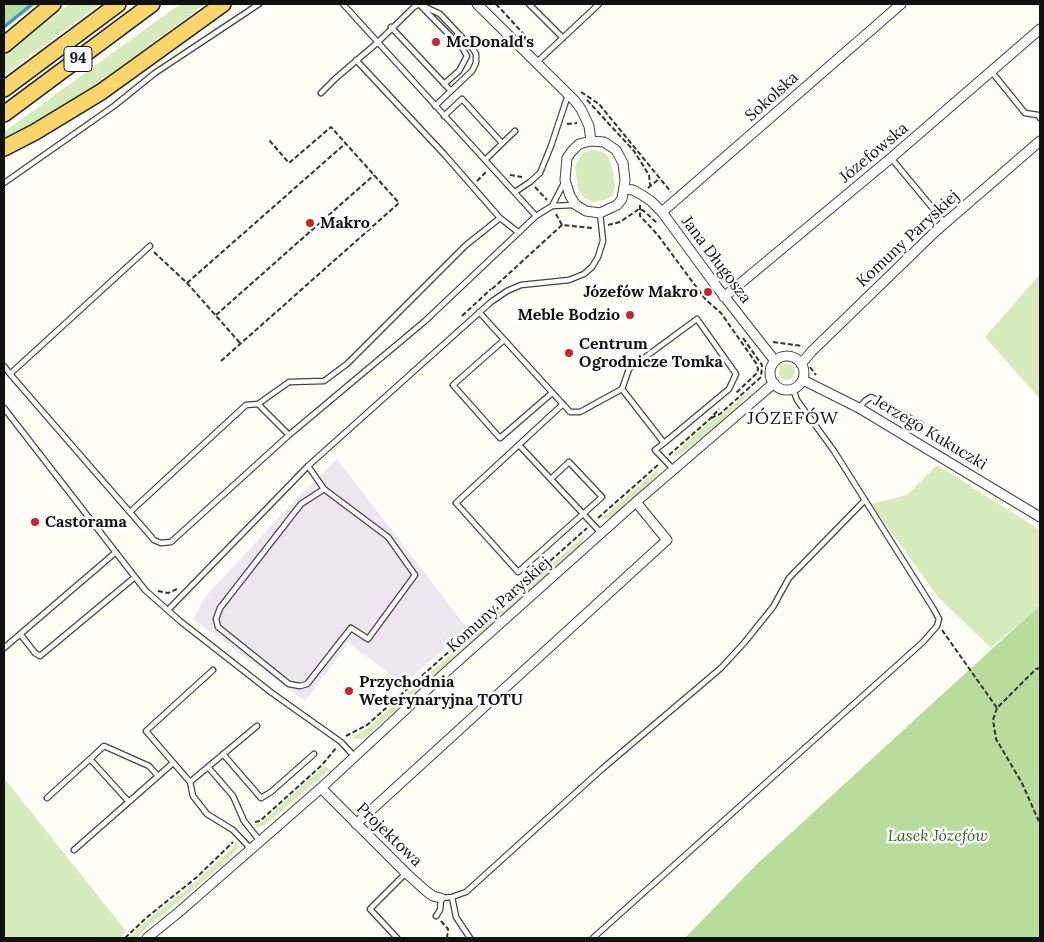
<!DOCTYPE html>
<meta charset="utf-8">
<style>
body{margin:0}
#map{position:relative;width:1044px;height:942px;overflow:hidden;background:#fffdf5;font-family:Lora,serif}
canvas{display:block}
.frame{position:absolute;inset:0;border:5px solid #111;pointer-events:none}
</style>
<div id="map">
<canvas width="1044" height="942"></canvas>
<div class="frame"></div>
</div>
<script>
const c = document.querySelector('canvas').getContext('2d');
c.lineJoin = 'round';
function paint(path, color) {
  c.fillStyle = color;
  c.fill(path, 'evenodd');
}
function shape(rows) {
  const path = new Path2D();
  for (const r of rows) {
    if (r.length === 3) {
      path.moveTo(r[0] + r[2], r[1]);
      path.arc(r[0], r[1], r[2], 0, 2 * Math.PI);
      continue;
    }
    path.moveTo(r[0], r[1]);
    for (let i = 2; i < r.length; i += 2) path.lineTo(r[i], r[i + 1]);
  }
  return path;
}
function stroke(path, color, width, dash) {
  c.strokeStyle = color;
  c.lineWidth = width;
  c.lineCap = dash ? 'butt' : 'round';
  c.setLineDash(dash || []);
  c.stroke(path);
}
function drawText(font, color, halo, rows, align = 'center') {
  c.font = font + ' Lora,serif';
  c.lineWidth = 5;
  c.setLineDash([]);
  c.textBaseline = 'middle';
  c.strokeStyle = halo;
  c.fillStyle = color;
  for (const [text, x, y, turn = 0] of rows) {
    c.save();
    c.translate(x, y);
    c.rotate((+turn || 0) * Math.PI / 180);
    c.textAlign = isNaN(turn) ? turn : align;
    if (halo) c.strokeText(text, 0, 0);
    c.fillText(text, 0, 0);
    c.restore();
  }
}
const industrial = shape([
 [337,459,467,628,404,684,348,643,305,701,193,619,206,596,296,499]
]);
const green = shape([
 [70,4,100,4,4,75,4,57,26,38],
 [180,4,205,4,70,104,4,141,4,132],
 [596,150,605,153,609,158,613,171,615,187,613,195,605,200,594,202,584,198,578,189,575,166,582,154,588,151],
 [1040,274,1040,399,985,337],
 [787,372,8],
 [753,388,753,389,738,406,723,420,681,454,672,456,697,433,713,419,720,416],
 [937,465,1040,530,1040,605,991,648,938,597,871,504,907,495],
 [659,468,656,477,612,517,601,519],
 [586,534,582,543,366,737,360,739,351,738,369,727],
 [324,766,330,769,265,825,257,827,253,825,261,823],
 [4,778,126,931,120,938,4,938],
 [237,839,238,848,227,860,193,890,152,923,136,938,129,938,141,925,194,883,234,847]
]);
const forest = shape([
 [4,4,37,4,4,29],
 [1040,605,1040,938,685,938,756,865]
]);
const stream = shape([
 [4,27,32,4]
]);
const path = shape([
 [496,4,531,42],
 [581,92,599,104,671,192],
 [587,100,634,151,649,175,650,185],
 [567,124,577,123],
 [510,175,522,177],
 [477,181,486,172],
 [535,187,547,200],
 [648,188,659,179],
 [640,205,640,216,657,234,706,300,721,313,756,363,758,369,757,373,735,394],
 [556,214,562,225,593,228],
 [608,225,620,222,639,209,644,211,658,224],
 [154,252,187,283,240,343],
 [187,283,346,143],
 [492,289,562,225],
 [216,315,374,175],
 [462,316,491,289],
 [773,342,803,346],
 [221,361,399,203,331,127,289,163,269,140],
 [810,367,816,375],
 [711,418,720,414,761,377,762,365,743,338],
 [669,455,711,418,719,409],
 [598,518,658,465],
 [158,591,168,593,177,589],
 [942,630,997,708,1036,669,1040,668],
 [997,708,993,720,996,739,1022,783,1040,824],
 [346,736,367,725,587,528],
 [255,822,260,821,322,765,336,748],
 [441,921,448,929,447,938],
 [125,938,146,918,197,877,233,842]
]);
const lane = shape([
 [343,4,536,216],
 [529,4,563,38],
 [420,5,463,49,467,56,459,71,444,84],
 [391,27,451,91],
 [356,60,444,154,500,218,518,232],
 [536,63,599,4],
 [991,71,1025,113,1038,115,1040,118],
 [321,93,336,78,377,43,414,7,419,4,440,14,473,49,476,54,476,63,472,71,435,106],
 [444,116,462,99,502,143],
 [891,158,945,223],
 [485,160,515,131],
 [4,183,114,106,155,73,259,4],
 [515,192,530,182,540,173,551,146,568,95],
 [552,206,565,181],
 [479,312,570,412,580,412,622,389],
 [504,340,453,385,500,438,552,393],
 [4,366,10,374,150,246],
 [10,374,154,540,161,543,171,542,289,435,425,321,536,216,552,206,574,205],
 [258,404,289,435],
 [4,408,145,590,180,621,272,693,341,742,354,756],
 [859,408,865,401,871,397,921,424],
 [664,443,622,389,629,369,697,319,736,374,729,389,664,443,655,450,674,470],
 [519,445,601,533],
 [308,466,324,489,388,537,415,575,368,639,351,628,307,684,300,686,289,684,218,627,216,619,220,608,301,504,324,489],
 [551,479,569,462,602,497,518,572,456,503,563,404],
 [130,512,246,405,258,404,289,382,324,381,347,364,466,245,500,218],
 [168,610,308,466,491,302,507,291,521,285,569,280,584,274,592,267,598,257,603,241,600,213],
 [21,635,35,653,40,656,135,577],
 [4,648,116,552],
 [213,670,146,731,190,782,193,796,207,814,233,830,251,849],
 [223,754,261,798,271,792,314,754],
 [90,759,104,746,149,766,158,776],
 [208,767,233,796,244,821,260,841],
 [190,782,257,726],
 [47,798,90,759,129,802],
 [74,850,173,763],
 [452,897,456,917,470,938],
 [436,916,440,910,441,898,452,897,466,892,602,769,721,668,744,643,773,607,789,578,865,500],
 [397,938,370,909,406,873],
 [593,938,923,642,937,626,939,619,933,608,834,451,797,400,793,389]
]);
const street = shape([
 [477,4,575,101,581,109,589,126,591,141],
 [591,141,604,142,616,150,623,163,625,180,622,199,617,205,600,213,586,211,576,205,570,196,565,180,567,158,572,151,579,144,591,141],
 [624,189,633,190,642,195,651,201,662,212,717,287,775,361],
 [662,212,901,4],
 [724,297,891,158,1040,29],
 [787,373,17],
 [801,364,812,351,937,230,1040,141],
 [803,380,859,408,1040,517],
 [321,788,406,873,426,891,433,896,441,898],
 [356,824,667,540,636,502],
 [147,938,179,912,321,788,447,671,636,502,774,383]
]);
const primary = shape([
 [4,45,53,4],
 [4,89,118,4],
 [4,114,152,4],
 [4,148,35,132,101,92,223,4]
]);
const markers = [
 [436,42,5,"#c4262e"],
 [310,223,5,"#c4262e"],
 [708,292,5,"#c4262e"],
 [630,315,5,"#c4262e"],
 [569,353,5,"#c4262e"],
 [35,522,5,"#c4262e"],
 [349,691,5,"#c4262e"]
];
const shields = [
 [78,59,28]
];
const shieldNames = [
 ["94",78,59]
];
const poiNames = [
 ["McDonald's",446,42],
 ["Makro",320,223],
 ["Józefów Makro",698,292,"right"],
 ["Meble Bodzio",620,315,"right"],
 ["Centrum",579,344],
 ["Ogrodnicze Tomka",579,362],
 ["Castorama",45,522],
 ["Przychodnia",359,682],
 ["Weterynaryjna TOTU",359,700]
];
const streetNames = [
 ["Sokolska",772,97,-42],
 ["Józefowska",874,153,-40],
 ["Komuny Paryskiej",908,239,-43],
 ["Jana Długosza",716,260,53],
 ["Jerzego Kukuczki",930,433,31],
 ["Komuny Paryskiej",499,605,-42],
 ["Projektowa",389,835,44]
];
const parkNames = [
 ["Lasek Józefów",938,836]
];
const neighbourhoodNames = [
 ["JÓZEFÓW",793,419]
];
paint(industrial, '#eee6ef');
paint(green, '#d5ebbd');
paint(forest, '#b9dc9c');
stroke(stream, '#3f96cf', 3);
stroke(lane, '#444', 7);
stroke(street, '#444', 11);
stroke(primary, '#222', 18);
stroke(path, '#333', 2, [5, 2.5]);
stroke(lane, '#fff', 4.5);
stroke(street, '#fff', 9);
stroke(primary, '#f9d66b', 15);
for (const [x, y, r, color] of markers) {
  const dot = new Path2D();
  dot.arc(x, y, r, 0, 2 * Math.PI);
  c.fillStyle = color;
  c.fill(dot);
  stroke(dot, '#fff', 2);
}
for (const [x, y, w] of shields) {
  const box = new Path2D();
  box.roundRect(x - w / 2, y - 12.5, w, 25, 4);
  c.fillStyle = '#fff';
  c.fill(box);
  stroke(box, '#111', 1);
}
drawText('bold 15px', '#111', null, shieldNames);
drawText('bold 16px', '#111', '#fff', poiNames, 'left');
drawText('16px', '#111', '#fff', streetNames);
drawText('italic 16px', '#2f6b1f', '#fff', parkNames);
c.letterSpacing = '1px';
drawText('18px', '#111', '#fff', neighbourhoodNames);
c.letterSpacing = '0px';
</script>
